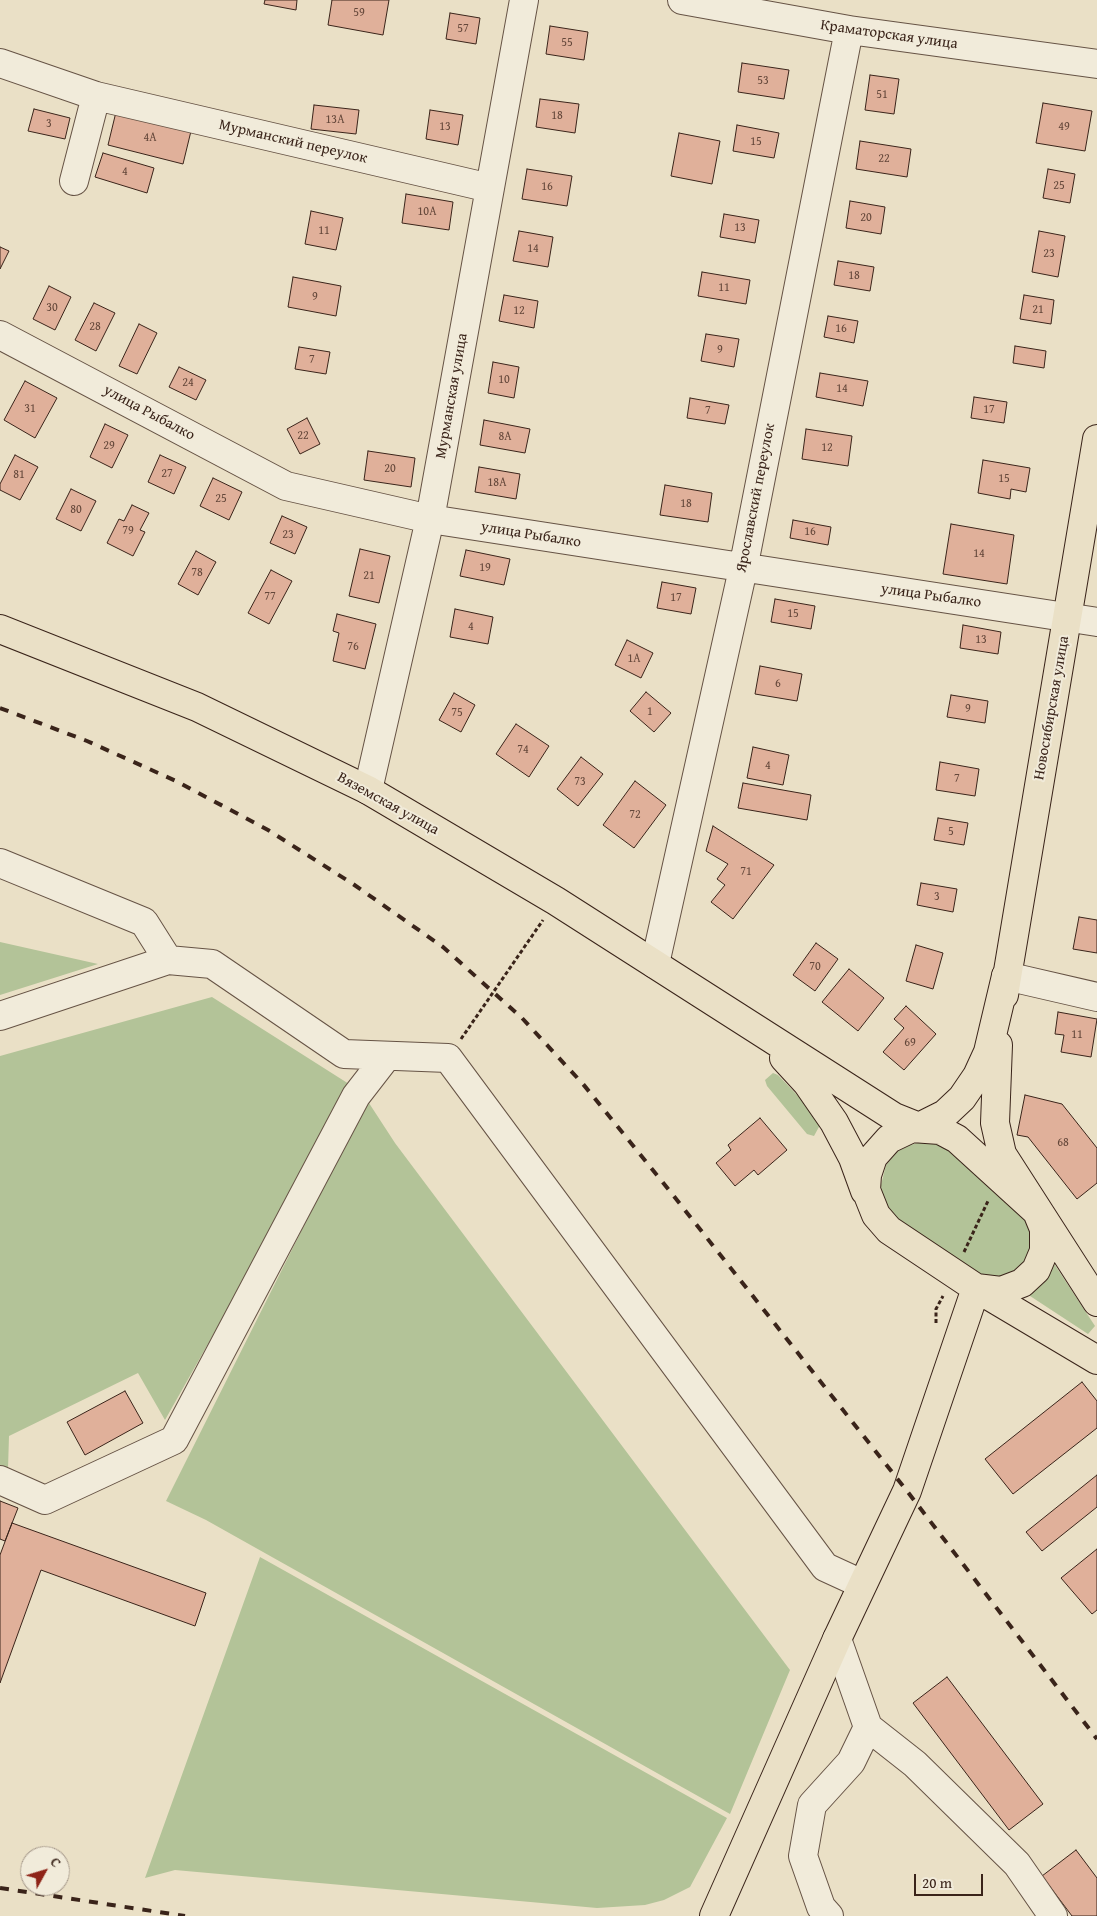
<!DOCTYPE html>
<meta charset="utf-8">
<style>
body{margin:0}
#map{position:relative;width:1097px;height:1916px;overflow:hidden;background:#eae0c6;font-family:"Gentium Book Plus",serif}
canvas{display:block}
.north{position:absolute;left:20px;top:1846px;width:50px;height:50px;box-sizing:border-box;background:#f1ebda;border:1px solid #a89b8d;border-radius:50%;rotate:51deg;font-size:14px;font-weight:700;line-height:20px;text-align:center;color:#3a241a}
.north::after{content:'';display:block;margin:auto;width:18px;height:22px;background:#8f2418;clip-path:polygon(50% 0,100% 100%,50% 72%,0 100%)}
.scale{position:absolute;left:914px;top:1874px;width:69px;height:22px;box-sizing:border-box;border:2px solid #3a241a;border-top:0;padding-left:6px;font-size:15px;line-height:18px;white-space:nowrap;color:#3a241a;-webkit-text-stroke:4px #f1ebda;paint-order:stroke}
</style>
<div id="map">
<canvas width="1097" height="1916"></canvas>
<div class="north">С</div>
<div class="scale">20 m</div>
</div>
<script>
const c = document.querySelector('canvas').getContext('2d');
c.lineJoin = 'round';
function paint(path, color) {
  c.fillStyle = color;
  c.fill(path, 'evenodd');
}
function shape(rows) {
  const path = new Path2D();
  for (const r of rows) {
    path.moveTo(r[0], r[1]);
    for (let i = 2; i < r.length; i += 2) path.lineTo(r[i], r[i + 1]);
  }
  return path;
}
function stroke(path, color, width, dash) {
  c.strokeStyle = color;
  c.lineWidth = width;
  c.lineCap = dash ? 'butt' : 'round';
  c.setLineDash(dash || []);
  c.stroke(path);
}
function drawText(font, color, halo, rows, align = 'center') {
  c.font = font + ' "Gentium Book Plus",serif';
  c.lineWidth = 4;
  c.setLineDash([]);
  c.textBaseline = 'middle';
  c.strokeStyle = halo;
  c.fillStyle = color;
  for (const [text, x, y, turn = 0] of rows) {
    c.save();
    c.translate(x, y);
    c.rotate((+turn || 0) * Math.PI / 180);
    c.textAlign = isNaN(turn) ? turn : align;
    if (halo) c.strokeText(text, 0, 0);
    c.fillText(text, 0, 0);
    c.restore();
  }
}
const green = shape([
 [0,942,98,964,0,995],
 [212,997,349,1084,274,1227,165,1420,138,1373,9,1436,8,1469,0,1466,0,1056],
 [773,1073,778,1075,800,1098,820,1125,814,1136,807,1134,767,1086,765,1080],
 [367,1100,395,1143,790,1670,730,1814,206,1520,166,1501],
 [921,1142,937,1144,950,1151,1027,1220,1033,1242,1023,1267,1004,1278,983,1276,898,1220,888,1209,882,1196,881,1185,886,1165,898,1151,910,1145],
 [1053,1262,1095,1326,1088,1334,1027,1294,1039,1286],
 [260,1557,727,1818,690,1887,664,1900,645,1905,597,1908,175,1870,145,1878]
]);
const building = shape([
 [265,0,297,0,296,10,264,4,265,0],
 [332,0,389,0,383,35,328,25,332,0],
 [450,13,480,18,476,44,446,39,450,13],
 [550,26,588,32,584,60,546,54,550,26],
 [742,63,789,70,784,99,738,92,742,63],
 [870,75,899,79,894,114,865,110,870,75],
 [540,99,579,104,575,133,536,127,540,99],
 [1043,103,1092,111,1085,151,1036,143,1043,103],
 [314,105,359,110,356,134,311,129,314,105],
 [34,109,70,118,65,139,28,131,34,109],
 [430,110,463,115,458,145,426,139,430,110],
 [116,112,191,131,183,164,108,145,116,112],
 [737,125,779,133,774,158,733,151,737,125],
 [679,133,720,141,712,184,671,176,679,133],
 [860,141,911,149,907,177,856,169,860,141],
 [103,153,154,168,147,193,95,177,103,153],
 [527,169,572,176,567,206,522,199,527,169],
 [1048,169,1075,174,1070,203,1043,198,1048,169],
 [406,194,453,202,449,230,402,223,406,194],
 [850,201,885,207,881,234,846,228,850,201],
 [311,211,343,218,336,250,305,244,311,211],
 [724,214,759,220,755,243,720,237,724,214],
 [519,231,553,237,548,267,513,261,519,231],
 [1039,231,1065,236,1058,277,1032,272,1039,231],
 [0,247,9,251,0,269,0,247],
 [838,261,874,267,870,291,834,285,838,261],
 [702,272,750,280,746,304,698,296,702,272],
 [293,277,341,286,336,316,288,307,293,277],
 [49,286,71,297,55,330,33,319,49,286],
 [504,295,538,301,534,328,499,321,504,295],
 [1024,295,1054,300,1051,324,1020,319,1024,295],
 [94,303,115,313,96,351,75,340,94,303],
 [828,316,858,321,854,343,824,337,828,316],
 [139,324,157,333,137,374,119,366,139,324],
 [706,334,739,339,734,367,701,361,706,334],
 [1015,346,1046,351,1044,368,1013,363,1015,346],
 [299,347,330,352,326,374,295,369,299,347],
 [493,362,519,367,514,398,488,393,493,362],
 [179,367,206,380,196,400,169,387,179,367],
 [820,373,868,381,863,406,816,397,820,373],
 [25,381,57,398,35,438,4,420,25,381],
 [974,397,1007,402,1004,423,971,418,974,397],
 [690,398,729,405,725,424,687,418,690,398],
 [307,418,320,444,300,454,287,429,307,418],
 [484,420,530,429,525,453,480,445,484,420],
 [105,424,128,435,112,468,90,457,105,424],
 [806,429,852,436,848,466,802,459,806,429],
 [368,451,415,458,411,487,364,480,368,451],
 [15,455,38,467,20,500,0,490,0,484,15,455],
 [160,455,186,467,174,494,148,482,160,455],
 [983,460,1030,468,1026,492,1011,489,1010,499,978,493,983,460],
 [479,467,520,474,516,499,475,492,479,467],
 [213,478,242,492,229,520,200,506,213,478],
 [665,485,712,493,708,522,660,515,665,485],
 [71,489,96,501,81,531,56,519,71,489],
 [132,505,149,513,140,530,145,532,133,556,107,543,119,519,124,521,132,505],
 [282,516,307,527,295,554,270,543,282,516],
 [793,520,831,527,828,545,790,538,793,520],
 [951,524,1014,535,1007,584,943,574,951,524],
 [360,549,390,556,379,603,349,596,360,549],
 [466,550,510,559,504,585,460,576,466,550],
 [196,551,216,562,198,595,178,584,196,551],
 [271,570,292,581,269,624,248,613,271,570],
 [662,582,696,588,691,614,657,608,662,582],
 [775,599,815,606,811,629,771,622,775,599],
 [455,609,493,617,488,644,450,637,455,609],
 [337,614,376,624,365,669,333,661,339,633,333,631,337,614],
 [963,625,1001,632,998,654,960,648,963,625],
 [627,640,653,653,641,678,615,665,627,640],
 [760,666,802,674,797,701,755,694,760,666],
 [646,692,671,713,654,732,630,711,646,692],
 [454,693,475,705,461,732,439,720,454,693],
 [951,695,988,701,985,723,947,717,951,695],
 [516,724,549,746,529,777,496,754,516,724],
 [753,747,789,755,783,785,747,778,753,747],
 [581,757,603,774,578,806,557,789,581,757],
 [940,762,979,769,975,796,936,790,940,762],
 [635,781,666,805,634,848,603,825,635,781],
 [743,783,811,795,807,820,738,808,743,783],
 [938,818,968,823,964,845,934,840,938,818],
 [713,826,774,865,733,919,711,902,725,885,717,879,728,864,706,851,713,826],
 [921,883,957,889,953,912,917,905,921,883],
 [1079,917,1097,920,1097,953,1073,949,1079,917],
 [816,943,838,959,815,991,793,975,816,943],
 [916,945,943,953,933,989,906,981,916,945],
 [849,969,884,998,858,1031,822,1002,849,969],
 [906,1006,936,1034,904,1070,883,1052,904,1028,894,1019,906,1006],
 [1058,1012,1097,1019,1091,1057,1061,1052,1064,1035,1055,1034,1058,1012],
 [1025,1095,1062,1104,1097,1148,1097,1183,1077,1199,1028,1137,1017,1135,1025,1095],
 [760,1118,787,1150,758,1175,754,1170,735,1186,716,1163,731,1150,728,1145,760,1118],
 [1082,1382,1097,1401,1097,1428,1013,1494,985,1459,1082,1382],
 [125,1391,143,1423,85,1455,67,1422,125,1391],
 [1097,1475,1097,1507,1042,1551,1026,1532,1097,1475],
 [0,1501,18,1508,5,1541,0,1539,0,1501],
 [12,1523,206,1593,195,1626,41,1570,0,1683,0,1555,12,1523],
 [1097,1549,1097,1610,1092,1614,1061,1578,1097,1549],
 [947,1677,1043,1804,1009,1830,913,1703,947,1677],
 [1076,1850,1097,1878,1097,1916,1072,1916,1042,1876,1076,1850]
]);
const path = shape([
 [461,1039,543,920],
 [964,1252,988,1201],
 [936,1323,936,1309,943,1296]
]);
const minor = shape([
 [682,0,849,30,1097,64],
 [0,63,96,96,490,188],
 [74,181,96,96],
 [0,335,286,486,430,519,1097,622],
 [368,790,430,519,524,0],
 [0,863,144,922,168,960],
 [655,964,743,569,849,30],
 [1006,976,1097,997],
 [0,1016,168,960,212,964,344,1054,448,1058,825,1567,862,1584],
 [0,1480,45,1500,174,1440,356,1096,387,1056],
 [837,1639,868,1727,915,1764,1017,1864,1053,1916],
 [829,1916,821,1907,803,1856,812,1805,851,1762,868,1727]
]);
const major = shape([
 [0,629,197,707,368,790,556,901,894,1117,919,1127,945,1114,962,1098,977,1076,988,1052,1006,976],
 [1004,995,1097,439],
 [998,1045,995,1123,1002,1154,1097,1302],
 [784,1058,807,1083,834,1122,853,1158,865,1191],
 [912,1128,940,1130,957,1139,1037,1212,1044,1229,1044,1251,1036,1270,1022,1283,1001,1291,976,1288,889,1230,876,1215,866,1190,867,1175,873,1157,889,1139,912,1128],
 [714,1916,837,1639,907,1491,976,1288,1097,1360]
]);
const rail = shape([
 [0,708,87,741,176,781,268,830,353,884,443,947,522,1018,583,1084,669,1190,907,1491,1097,1739],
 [0,1888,185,1916]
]);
const numberNames = [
 ["59",359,13],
 ["57",463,29],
 ["55",567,43],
 ["53",763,81],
 ["51",882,95],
 ["18",557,116],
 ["13А",335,120],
 ["3",49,124],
 ["13",445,127],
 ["49",1064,127],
 ["4А",150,138],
 ["15",756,142],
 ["22",884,159],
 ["4",125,172],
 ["25",1059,186],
 ["16",547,187],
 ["10А",427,212],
 ["20",866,218],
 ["13",740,228],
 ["11",324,231],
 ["14",533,249],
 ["23",1049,254],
 ["18",854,276],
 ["11",724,288],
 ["9",315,297],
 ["30",52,308],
 ["21",1038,310],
 ["12",519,311],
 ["28",95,327],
 ["16",841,329],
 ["9",720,350],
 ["7",312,360],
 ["10",504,380],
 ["24",188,383],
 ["14",842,389],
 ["31",30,409],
 ["17",989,410],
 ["7",708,411],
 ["22",303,436],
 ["8А",505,437],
 ["29",109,446],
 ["12",827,448],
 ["20",390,469],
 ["27",167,474],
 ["81",19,475],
 ["15",1004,479],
 ["18А",497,483],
 ["25",221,499],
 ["18",686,504],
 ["80",76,510],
 ["79",128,531],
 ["16",810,532],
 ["23",288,535],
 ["14",979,554],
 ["19",485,568],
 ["78",197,573],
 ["21",369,576],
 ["77",270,597],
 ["17",676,598],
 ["15",793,614],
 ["4",471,627],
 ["13",981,640],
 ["76",353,647],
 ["1А",634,659],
 ["6",778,684],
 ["9",968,709],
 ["1",650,712],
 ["75",457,713],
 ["74",523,750],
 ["4",768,766],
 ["7",957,779],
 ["73",580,782],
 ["72",635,815],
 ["5",951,832],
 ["71",746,872],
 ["3",937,897],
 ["70",815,967],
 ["11",1077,1035],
 ["69",910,1043],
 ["68",1063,1143]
];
const streetNames = [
 ["Краматорская улица",889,35,8],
 ["Мурманский переулок",293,142,13],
 ["Мурманская улица",452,396,-80],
 ["улица Рыбалко",149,413,28],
 ["Ярославский переулок",756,498,-79],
 ["улица Рыбалко",531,535,9],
 ["улица Рыбалко",931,596,8],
 ["Новосибирская улица",1052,708,-80],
 ["Вяземская улица",388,804,29]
];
paint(green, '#b3c398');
paint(building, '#e0b09a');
stroke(building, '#3a241a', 1);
stroke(minor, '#665345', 30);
stroke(major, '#3a241a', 30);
stroke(path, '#3a241a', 3, [4, 2.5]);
stroke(minor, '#f1ebda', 28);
stroke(major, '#eae0c6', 28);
stroke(rail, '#3a241a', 4, [9, 9]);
drawText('12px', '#64473a', null, numberNames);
drawText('15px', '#3a241a', '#f1ebda', streetNames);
</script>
